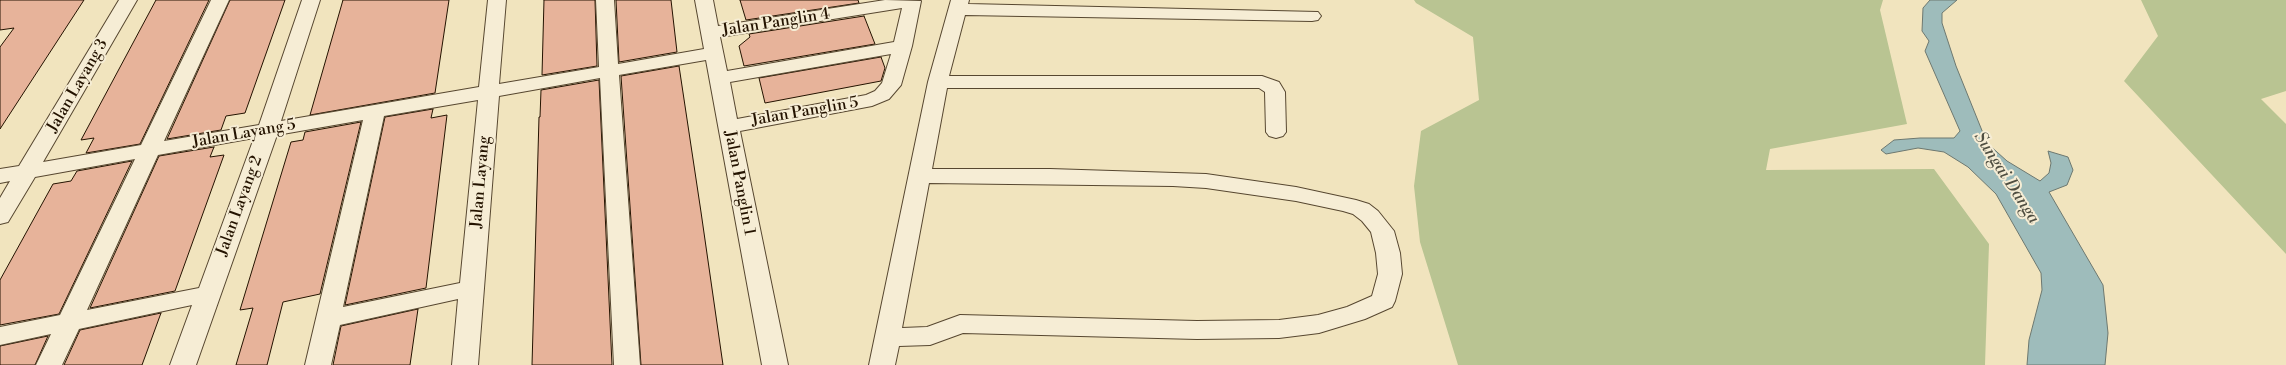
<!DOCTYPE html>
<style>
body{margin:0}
canvas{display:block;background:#f1e4be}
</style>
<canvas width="2286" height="365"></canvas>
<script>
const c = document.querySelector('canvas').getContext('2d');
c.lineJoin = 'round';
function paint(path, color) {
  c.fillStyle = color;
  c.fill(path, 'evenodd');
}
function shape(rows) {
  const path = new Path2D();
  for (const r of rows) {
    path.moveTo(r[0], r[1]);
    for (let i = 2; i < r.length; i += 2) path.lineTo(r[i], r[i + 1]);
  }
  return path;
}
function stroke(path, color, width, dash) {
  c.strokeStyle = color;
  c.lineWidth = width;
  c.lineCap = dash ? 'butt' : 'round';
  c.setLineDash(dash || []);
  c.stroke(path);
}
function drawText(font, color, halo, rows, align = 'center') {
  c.font = font + ' "Libre Bodoni",serif';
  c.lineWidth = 4;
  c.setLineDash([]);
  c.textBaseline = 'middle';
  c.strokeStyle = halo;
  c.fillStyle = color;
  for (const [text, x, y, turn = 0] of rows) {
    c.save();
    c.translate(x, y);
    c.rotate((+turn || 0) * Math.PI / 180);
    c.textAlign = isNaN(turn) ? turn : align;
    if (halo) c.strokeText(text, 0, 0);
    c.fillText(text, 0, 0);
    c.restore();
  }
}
const green = shape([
 [1414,0,1883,0,1880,10,1907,124,1770,149,1766,170,1934,169,1989,244,1985,365,1458,365,1420,242,1414,186,1421,131,1479,100,1473,37,1416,3],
 [2141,0,2286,0,2286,91,2261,99,2286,124,2286,254,2124,81,2158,36]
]);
const water = shape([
 [1930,0,1957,0,1942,13,1942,23,1956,66,1987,143,2007,161,2040,181,2049,173,2051,163,2048,151,2068,157,2073,170,2067,185,2049,192,2103,285,2108,333,2105,365,2027,365,2029,340,2042,290,2041,273,1996,194,1968,167,1944,152,1918,148,1886,154,1881,150,1894,140,1920,138,1954,138,1960,131,1925,51,1929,41,1922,31,1923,8,1930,0]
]);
const building = shape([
 [0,0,84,0,0,129,0,47,14,28,0,30,0,0],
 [156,0,209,0,140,144,86,153,94,138,81,140,156,0],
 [230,0,285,0,245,113,226,116,221,130,167,139,230,0],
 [343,0,449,0,435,93,310,115,343,0],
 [544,0,595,0,597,66,542,75,544,0],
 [616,0,671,0,677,52,619,62,616,0],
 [740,0,858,0,859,3,746,20,740,0],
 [864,16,875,44,744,66,739,46,750,37,749,34,864,16],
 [881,57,885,68,881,81,765,103,759,78,881,57],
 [679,66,701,212,723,365,641,365,621,76,679,66],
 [599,80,612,365,532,365,539,117,540,117,541,90,599,80],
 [433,109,431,118,447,115,426,288,345,305,385,117,433,109],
 [361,122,320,294,283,302,267,365,236,365,253,308,240,310,291,142,303,140,305,132,361,122],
 [214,147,210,157,224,155,175,291,90,308,159,156,214,147],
 [132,161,59,314,0,325,0,280,53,184,71,181,77,171,132,161],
 [418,309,410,365,333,365,341,326,418,309],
 [161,313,142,365,64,365,80,330,161,313],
 [48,336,35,365,0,365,0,346,48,336]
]);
const minor = shape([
 [119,0,137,0,43,162,141,145,211,0,229,0,164,141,259,125,302,0,320,0,281,121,479,87,488,0,506,0,499,84,599,67,596,0,614,0,618,64,704,49,695,0,713,0,718,26,885,0,921,1,912,46,901,85,889,99,872,106,740,131,788,365,762,365,706,60,619,75,640,365,614,365,600,78,499,96,478,365,452,365,458,299,340,325,331,365,305,365,363,120,277,135,196,365,170,365,192,305,79,329,62,365,36,365,51,334,0,345,0,327,60,315,135,159,35,177,8,222,0,224,0,198,10,181,0,183,0,169,19,166,119,0],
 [902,8,894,42,727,71,720,37,902,8],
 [891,54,882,83,875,91,866,95,737,119,730,82,891,54],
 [478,100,460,283,343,307,384,116,478,100],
 [254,138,199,288,87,310,158,155,254,138],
 [951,0,969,0,968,4,1318,12,1321,16,1318,20,1312,21,965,15,949,76,1262,76,1279,82,1285,92,1286,132,1283,136,1276,138,1269,136,1266,132,1265,92,1259,88,947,88,932,169,1050,169,1206,174,1296,187,1356,200,1369,204,1378,211,1394,231,1400,253,1402,274,1395,301,1392,307,1365,319,1319,333,1279,338,1197,339,963,333,930,345,899,346,895,365,869,365,928,82,951,0],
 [929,183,1173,186,1206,188,1296,201,1343,211,1353,214,1362,221,1371,232,1376,253,1378,274,1372,296,1347,307,1318,315,1279,320,1197,321,960,315,927,327,902,328,929,183]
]);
const streetNames = [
 ["Jalan Panglin 4",776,23,-9],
 ["Jalan Layang 3",78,86,-60],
 ["Jalan Panglin 5",805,112,-10],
 ["Jalan Layang 5",244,134,-10],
 ["Jalan Layang",481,182,-85],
 ["Jalan Panglin 1",739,183,79],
 ["Jalan Layang 2",240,206,-70]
];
const waterNames = [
 ["Sungai Danga",2006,178,57]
];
paint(green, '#b9c492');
paint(water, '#9ebcbb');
stroke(water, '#6d7870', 1);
paint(building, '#e7b39a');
stroke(building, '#241300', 1);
stroke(minor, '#574730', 2);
paint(minor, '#f6edd5');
drawText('16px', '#241300', '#f6edd5', streetNames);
drawText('italic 17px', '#4f4e41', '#f6edd5', waterNames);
</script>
